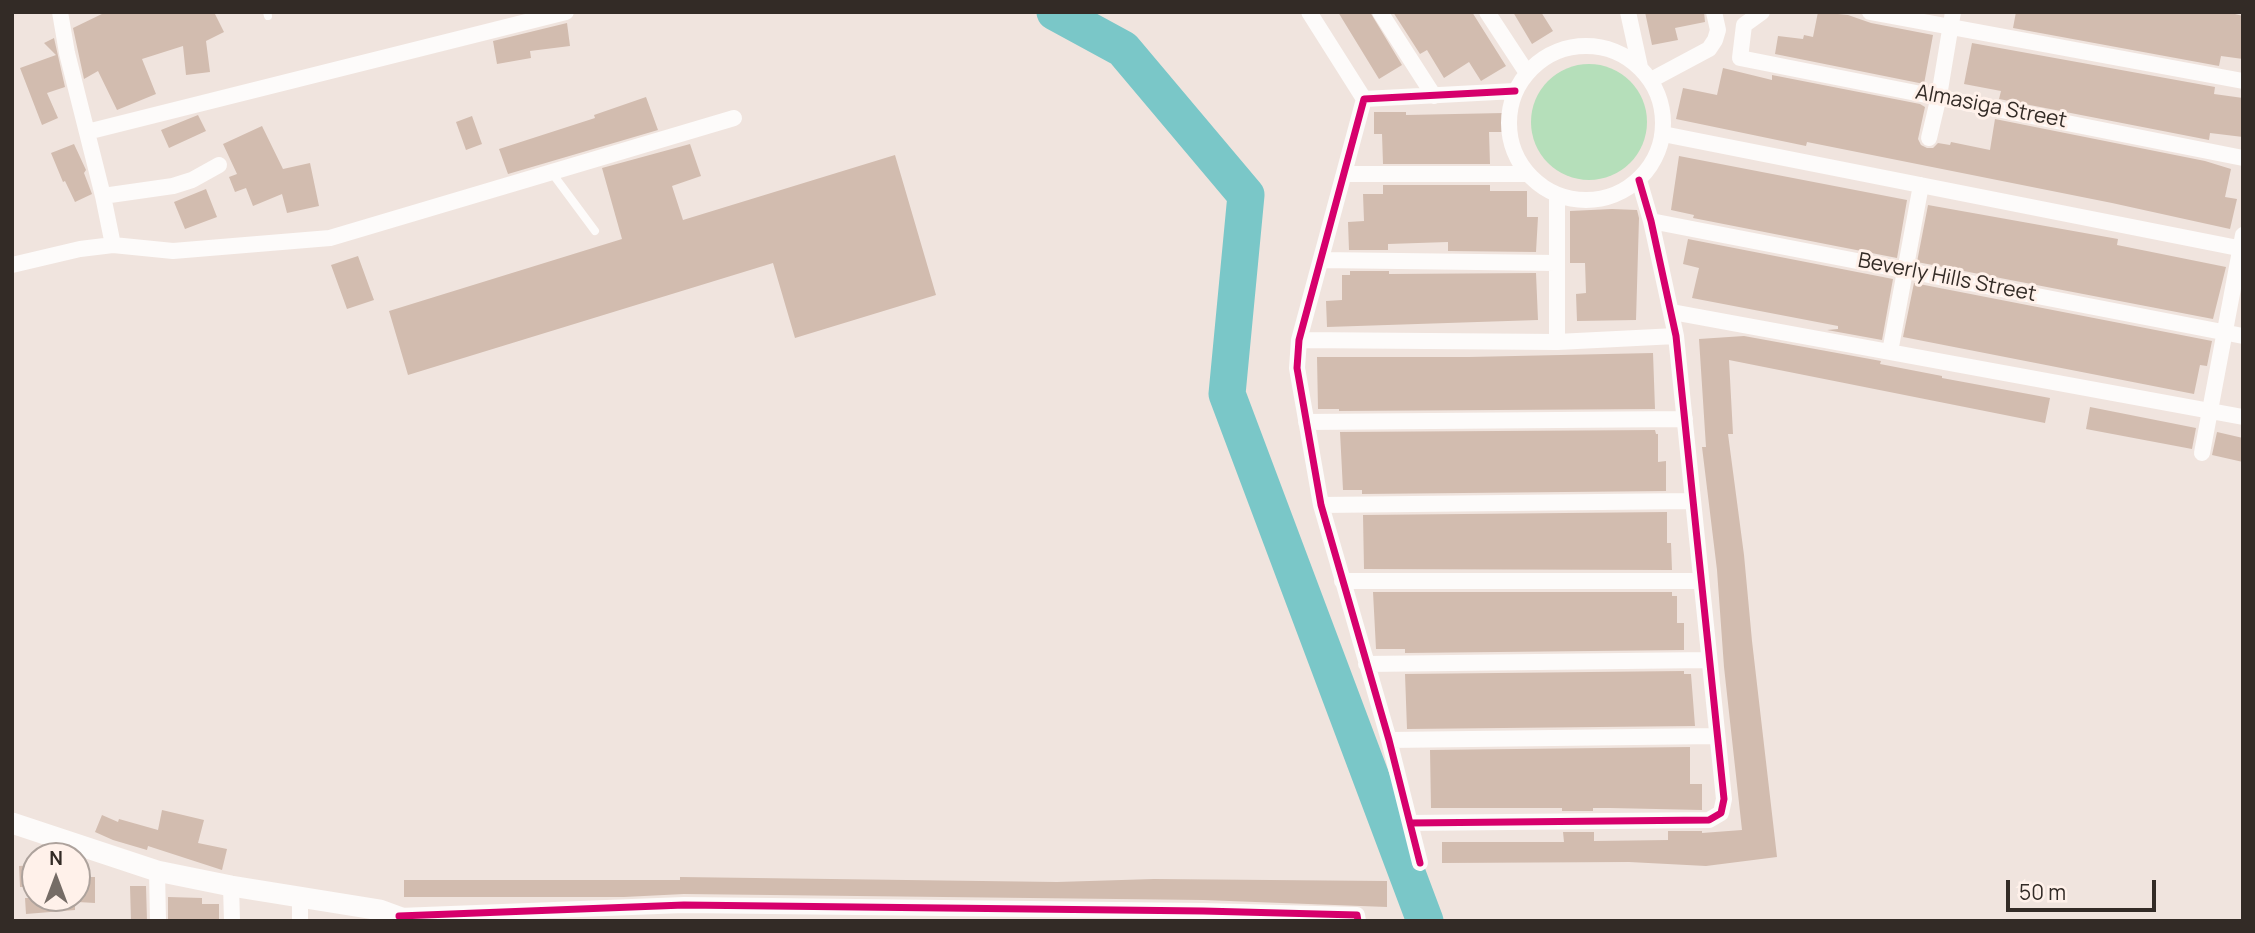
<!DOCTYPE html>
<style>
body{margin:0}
#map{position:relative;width:2255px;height:933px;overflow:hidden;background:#f0e4de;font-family:Manrope,sans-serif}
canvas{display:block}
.frame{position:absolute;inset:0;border:14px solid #332b26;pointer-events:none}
.north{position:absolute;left:21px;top:842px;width:70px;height:70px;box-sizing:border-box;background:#fff1ea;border:2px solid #ada29c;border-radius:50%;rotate:0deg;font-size:19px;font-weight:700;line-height:28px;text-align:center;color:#332b26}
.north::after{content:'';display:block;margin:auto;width:24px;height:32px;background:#756c66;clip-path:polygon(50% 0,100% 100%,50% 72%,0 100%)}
.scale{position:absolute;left:2006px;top:880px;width:150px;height:32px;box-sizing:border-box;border:4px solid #332b26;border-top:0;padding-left:9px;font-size:21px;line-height:24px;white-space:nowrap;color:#332b26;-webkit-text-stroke:5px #fff1ea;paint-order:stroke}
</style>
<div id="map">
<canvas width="2255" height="933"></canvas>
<div class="frame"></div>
<div class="north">N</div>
<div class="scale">50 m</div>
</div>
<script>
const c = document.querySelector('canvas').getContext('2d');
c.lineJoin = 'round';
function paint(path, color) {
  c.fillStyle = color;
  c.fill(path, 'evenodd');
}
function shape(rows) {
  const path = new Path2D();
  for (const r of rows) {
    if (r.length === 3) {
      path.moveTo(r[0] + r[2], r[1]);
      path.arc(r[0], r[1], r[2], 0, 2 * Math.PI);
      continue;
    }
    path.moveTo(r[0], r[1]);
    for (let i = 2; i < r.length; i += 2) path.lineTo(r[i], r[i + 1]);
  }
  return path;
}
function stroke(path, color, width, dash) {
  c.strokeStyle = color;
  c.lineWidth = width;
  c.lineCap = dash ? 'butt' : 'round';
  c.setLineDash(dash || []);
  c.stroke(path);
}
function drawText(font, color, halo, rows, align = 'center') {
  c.font = font + ' Manrope,sans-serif';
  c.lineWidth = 6;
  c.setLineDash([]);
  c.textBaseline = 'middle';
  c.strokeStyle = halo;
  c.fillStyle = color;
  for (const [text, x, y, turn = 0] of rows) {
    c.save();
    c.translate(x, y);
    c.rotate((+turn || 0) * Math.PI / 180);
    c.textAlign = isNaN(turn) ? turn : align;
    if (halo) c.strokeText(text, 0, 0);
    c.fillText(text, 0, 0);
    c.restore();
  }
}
const green = shape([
 [1589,122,58]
]);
const river = shape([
 [1055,12,1123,49,1246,195,1227,394,1425,921]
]);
const building = shape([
 [106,12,214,12,224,32,206,41,210,72,186,75,183,46,142,59,156,94,117,110,98,71,84,79,73,28],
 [1338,12,1370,12,1402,65,1379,79],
 [1393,12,1472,12,1506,66,1481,81,1469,62,1444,78,1427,50,1420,54],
 [1513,12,1541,12,1553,31,1532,44],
 [1645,12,1704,12,1705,22,1675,28,1678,40,1652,45],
 [1818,12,1848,15,1871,23,1933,35,1924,84,1775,54,1778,36,1803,39,1804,35,1813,37],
 [2016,12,2227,12,2243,16,2243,59,2221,56,2219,66,2013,28],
 [567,23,570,46,530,51,531,58,497,64,493,41],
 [54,38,65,87,47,93,58,118,42,125,20,68,56,55,44,43],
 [1972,43,2215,87,2214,94,2243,98,2243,137,2210,133,2209,140,1999,99,2001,91,1964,84],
 [1723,68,1772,80,1772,75,1920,104,1925,107,1918,139,1921,145,1927,148,1933,148,1938,143,1950,145,1951,142,1990,150,1995,119,2205,161,2231,169,2225,197,2237,199,2230,229,2112,203,1807,142,1806,146,1676,119,1683,88,1717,95],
 [646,97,658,130,508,174,499,149,595,118,594,115],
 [1374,112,1406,112,1406,115,1504,113,1505,132,1489,132,1490,164,1383,164,1382,134,1374,134],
 [198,115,206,131,169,148,161,130],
 [472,116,482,144,466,150,456,122],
 [262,126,283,169,310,163,319,206,287,213,282,194,253,206,246,188,235,192,229,177,237,174,223,144],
 [74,144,86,170,84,173,92,194,75,202,65,181,63,182,51,153],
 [690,144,701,176,672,186,683,220,895,155,936,295,795,338,773,263,408,375,389,311,622,239,602,168],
 [1679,156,1907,200,1897,258,1693,218,1694,215,1671,210],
 [1383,185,1490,185,1490,191,1527,191,1527,217,1538,217,1536,252,1448,251,1448,242,1388,244,1388,250,1349,250,1348,222,1364,221,1363,194,1383,194],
 [206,189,217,217,185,229,174,202],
 [1928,205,2118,239,2117,245,2226,267,2213,319,1917,262],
 [1612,209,1637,210,1639,218,1636,320,1577,321,1576,294,1586,293,1585,263,1570,263,1570,211],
 [1688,239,1893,279,1882,340,1827,330,1838,329,1838,326,1692,298,1699,268,1683,264],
 [358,256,374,300,347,309,331,265],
 [1350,271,1389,271,1389,274,1536,273,1538,320,1327,327,1326,301,1342,300,1342,275,1350,275],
 [1914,283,2212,341,2207,366,2200,365,2194,394,1903,337],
 [1744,336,1881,361,1880,364,1942,376,1942,378,2050,398,2045,423,1729,360,1733,434,1728,434,1744,555,1752,641,1777,857,1706,866,1629,862,1442,863,1442,842,1564,842,1563,832,1594,832,1594,841,1668,840,1668,831,1702,831,1702,833,1742,830,1724,667,1717,570,1702,447,1706,447,1699,339],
 [1653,353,1655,409,1339,411,1339,409,1318,409,1317,357,1469,357],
 [2090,407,2196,428,2192,449,2086,429],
 [1655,430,1656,434,1658,434,1658,462,1666,461,1666,491,1362,494,1362,490,1343,490,1340,432],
 [2217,432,2243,438,2243,462,2212,455],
 [1667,512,1667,543,1671,543,1672,570,1364,569,1363,515],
 [1373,592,1672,592,1672,596,1677,596,1677,623,1684,623,1684,650,1405,653,1405,649,1376,649],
 [1684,671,1684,674,1691,674,1695,726,1407,729,1405,674],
 [1690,747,1690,784,1702,784,1702,810,1610,808,1593,808,1593,811,1562,811,1562,808,1431,808,1430,750],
 [162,810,204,820,198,843,227,849,222,870,148,846,147,850,113,840,95,832,102,815,118,822,119,819,158,830],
 [35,865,35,887,20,887,19,866],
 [78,877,95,877,95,903,78,902],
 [680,877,1057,882,1154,879,1387,881,1387,907,1203,900,684,894,624,897,404,897,404,880,680,880],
 [130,886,146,886,147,921,131,921],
 [168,897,202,898,202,904,219,904,219,921,168,921],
 [25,898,75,898,75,910,26,914]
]);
const service = shape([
 [267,12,268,16],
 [552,173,595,231]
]);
const minor = shape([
 [60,12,67,53,103,196,113,245],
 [1309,12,1364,99],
 [1380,12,1434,96],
 [1487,12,1527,73],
 [1628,12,1640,67],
 [1762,12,1744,25,1740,58,2243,158],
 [1870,12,2243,81],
 [1586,123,77],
 [1651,80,1709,49,1715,40,1718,30,1714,12],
 [87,132,566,12],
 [1663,134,2243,249],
 [1929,138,1939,96,1953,12],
 [1345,174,1528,174],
 [1557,195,1557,342],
 [103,196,173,186,192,180,219,165],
 [1651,221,2243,336],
 [1321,260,1556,263],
 [12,265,80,249,113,245,173,251,330,238,734,118],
 [1672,312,2243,417],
 [1299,340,1557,342,1676,336],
 [1890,352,1921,185],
 [1306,422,1685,419],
 [2202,453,2243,235],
 [1321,505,1693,501],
 [1342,581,1701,581],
 [1366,664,1709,660],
 [1389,740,1717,736],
 [1410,823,1709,820,1721,813,1724,799,1676,336,1651,221,1639,180],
 [1420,863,1389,740,1321,505,1297,368,1299,340,1364,99,1515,91],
 [157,871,158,921],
 [231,886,232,921],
 [300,895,300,921],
 [399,916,684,905,1203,911,1357,915,1358,921]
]);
const tertiary = shape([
 [12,823,157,871,231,886,380,910,410,921]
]);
const cycleway = shape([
 [1410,823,1709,820,1721,813,1724,799,1676,336,1651,221,1639,180],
 [1420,863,1389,740,1321,505,1297,368,1299,340,1364,99,1515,91],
 [399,916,684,905,1203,911,1357,915,1358,921]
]);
const streetNames = [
 ["Almasiga Street",1991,107,11],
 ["Beverly Hills Street",1947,278,11]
];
paint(green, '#b5dfba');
stroke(river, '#7ac7c8', 37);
paint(building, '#d2bcaf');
stroke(service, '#fdfbfa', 8);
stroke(minor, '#fdfbfa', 16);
stroke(tertiary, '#fdfbfa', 21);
stroke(cycleway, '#d6006c', 7);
drawText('21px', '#332b26', '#fff1ea', streetNames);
</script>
